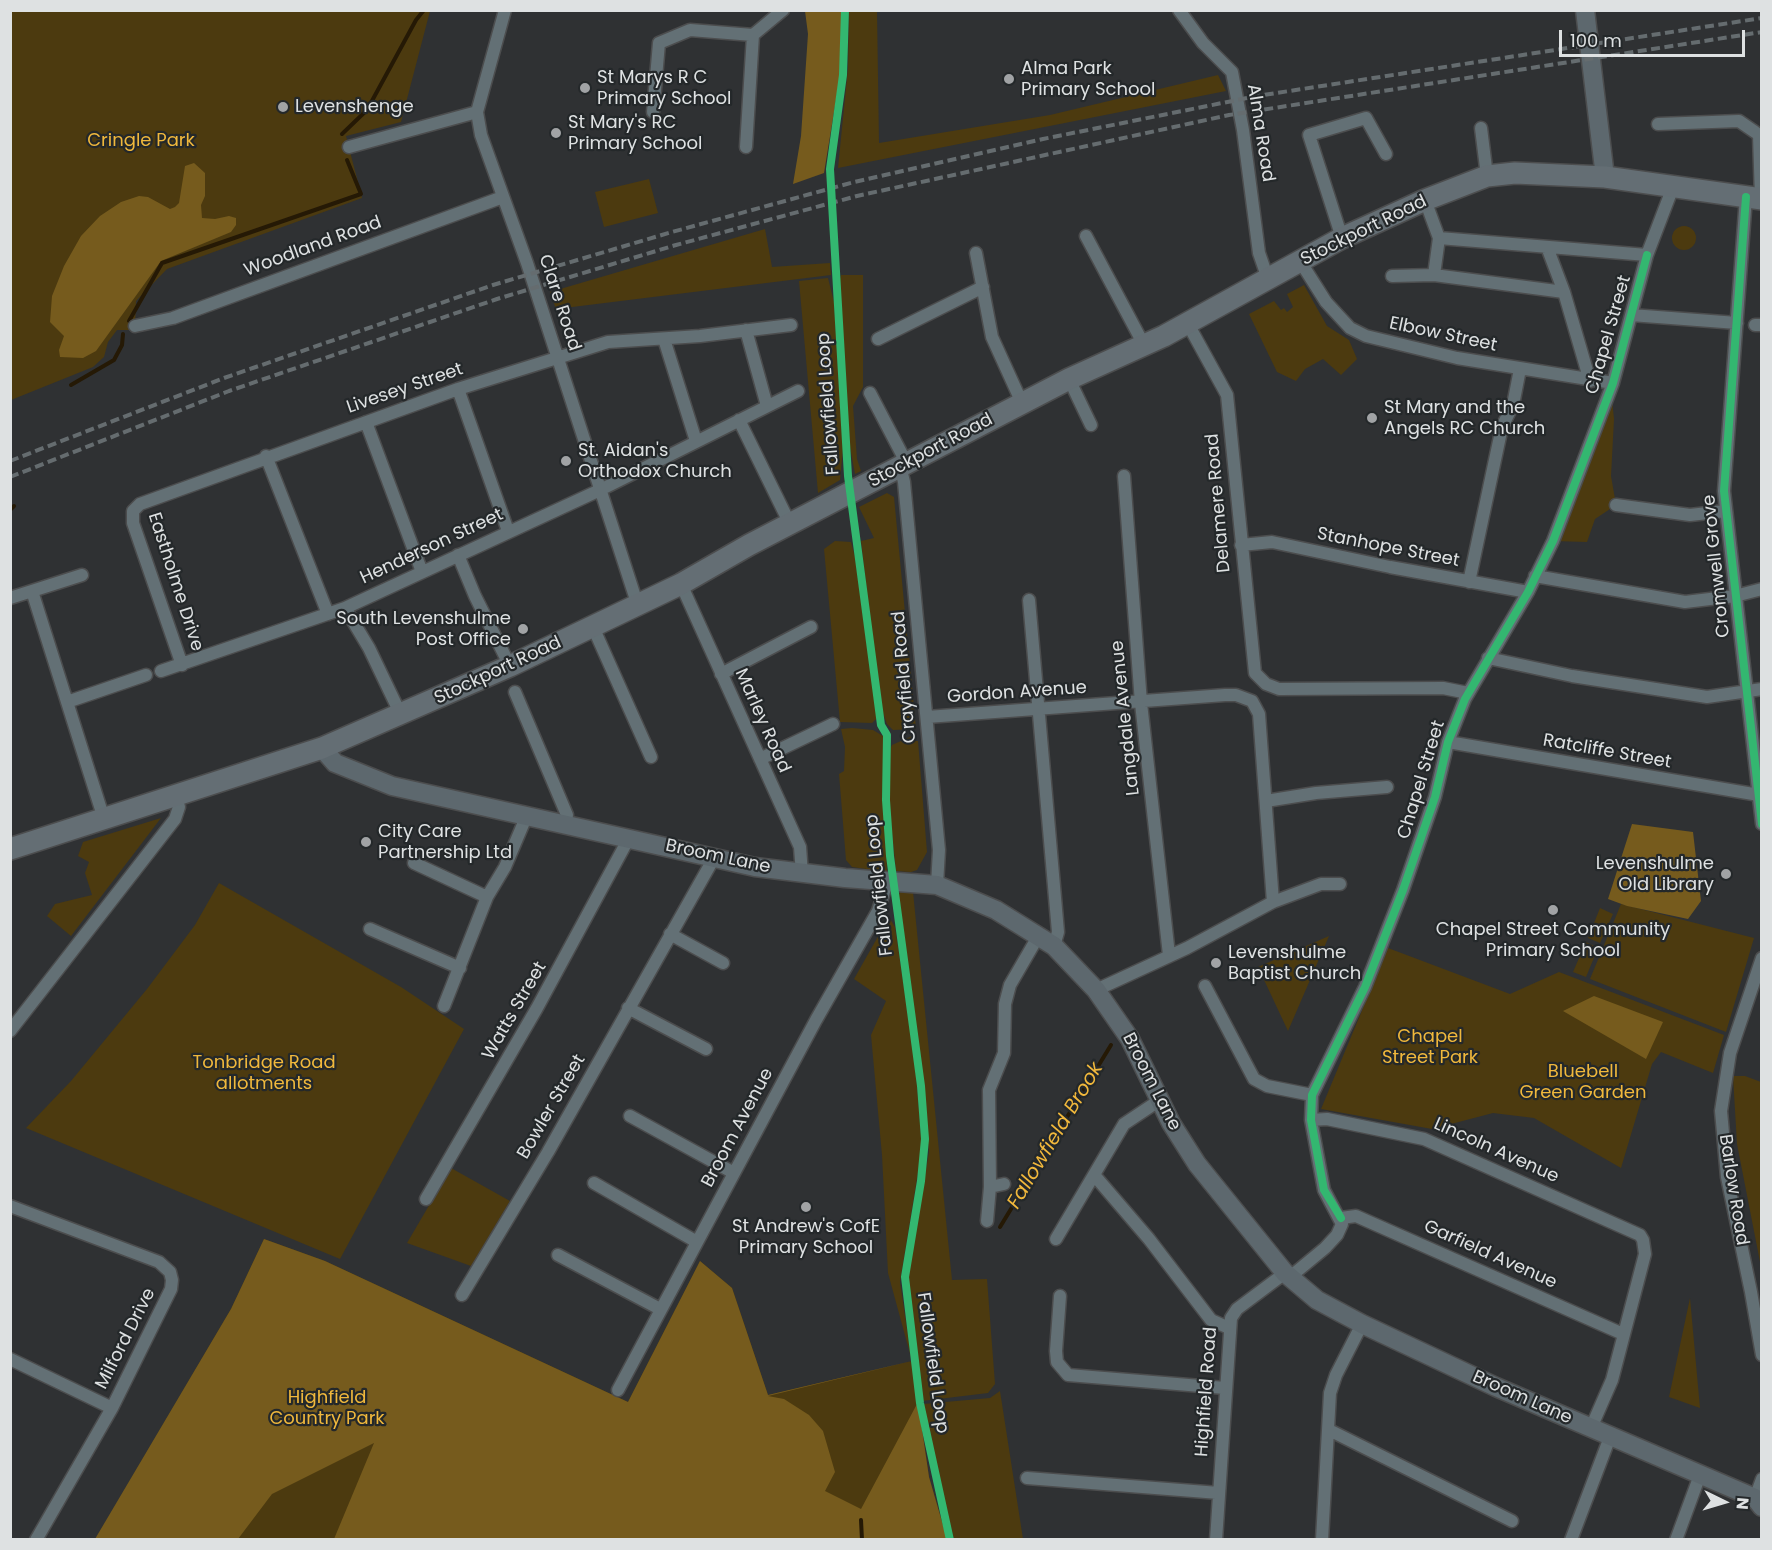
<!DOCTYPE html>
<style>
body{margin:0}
#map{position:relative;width:1772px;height:1550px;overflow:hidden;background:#2f3133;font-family:Poppins,sans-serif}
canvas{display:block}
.frame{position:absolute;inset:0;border:12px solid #dee1e2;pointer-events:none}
.north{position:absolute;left:1694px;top:1472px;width:60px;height:60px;-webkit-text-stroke:4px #24282a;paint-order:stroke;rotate:95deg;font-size:16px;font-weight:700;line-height:24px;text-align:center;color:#dee1e2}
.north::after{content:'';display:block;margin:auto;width:21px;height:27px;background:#dee1e2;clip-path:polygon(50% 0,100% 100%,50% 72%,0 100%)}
.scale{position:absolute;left:1559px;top:30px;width:186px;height:27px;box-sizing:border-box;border:3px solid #dee1e2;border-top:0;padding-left:8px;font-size:18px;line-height:21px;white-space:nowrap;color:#dee1e2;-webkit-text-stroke:4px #24282a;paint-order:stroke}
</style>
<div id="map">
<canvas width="1772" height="1550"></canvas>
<div class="frame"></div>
<div class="north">N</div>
<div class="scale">100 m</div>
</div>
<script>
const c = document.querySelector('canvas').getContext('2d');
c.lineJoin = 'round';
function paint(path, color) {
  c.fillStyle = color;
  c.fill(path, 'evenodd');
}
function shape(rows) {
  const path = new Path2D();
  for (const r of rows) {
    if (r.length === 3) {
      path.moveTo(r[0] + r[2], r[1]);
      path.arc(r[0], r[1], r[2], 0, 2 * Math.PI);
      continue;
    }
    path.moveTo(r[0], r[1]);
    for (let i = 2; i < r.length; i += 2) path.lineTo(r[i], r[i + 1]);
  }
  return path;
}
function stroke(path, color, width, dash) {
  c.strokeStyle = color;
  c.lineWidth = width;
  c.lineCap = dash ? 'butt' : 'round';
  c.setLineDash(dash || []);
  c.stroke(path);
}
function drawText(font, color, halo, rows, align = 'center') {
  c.font = font + ' Poppins,sans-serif';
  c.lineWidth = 4.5;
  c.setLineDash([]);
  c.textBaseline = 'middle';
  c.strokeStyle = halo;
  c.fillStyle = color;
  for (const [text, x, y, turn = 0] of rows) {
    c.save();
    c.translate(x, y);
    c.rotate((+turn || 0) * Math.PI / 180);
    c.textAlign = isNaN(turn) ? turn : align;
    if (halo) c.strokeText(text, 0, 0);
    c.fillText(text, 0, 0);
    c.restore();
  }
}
const green = shape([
 [10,11,430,11,401,122,346,136,362,198,167,269,136,301,135,326,131,330,117,330,108,342,104,357,93,367,11,400],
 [849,11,877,11,879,143,1050,115,1218,75,1226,91,838,168,848,68],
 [649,179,658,213,604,227,595,192],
 [1684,238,12],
 [765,229,772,267,830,263,831,275,556,309,550,292],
 [841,275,863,275,863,387,853,406,857,459,861,471,855,474,850,447,838,286],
 [828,278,834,302,843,448,840,480,818,493,799,281],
 [1304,285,1327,326,1349,340,1357,359,1341,375,1323,359,1305,369,1296,381,1277,372,1249,314,1274,301,1281,310,1284,308,1287,312,1293,307,1287,294],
 [1611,390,1614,419,1611,476,1616,505,1595,519,1587,542,1553,541],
 [887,493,894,497,916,729,893,730,887,724,880,705,861,541,874,538,859,507],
 [835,541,851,542,855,557,877,718,872,723,840,722,824,549],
 [852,728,873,730,883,736,887,872,852,867,846,860,839,774,844,771,845,747,841,729],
 [912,736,912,741,918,741,927,852,917,870,911,872,896,871,888,793,890,749,892,745],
 [161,818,71,936,47,916,55,904,92,895,85,873,89,862,78,856,83,842],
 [219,883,401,987,464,1029,340,1259,26,1128,71,1081,147,989,195,925],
 [900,892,913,892,952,1280,987,1279,995,1384,988,1393,922,1401,908,1275,929,1152,912,992,897,900],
 [1621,904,1754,938,1726,1032,1590,979],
 [1600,908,1613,914,1600,943,1588,938],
 [889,917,895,927,915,1062,922,1148,900,1282,929,1477,947,1539,95,1540,231,1309,264,1239,325,1261,628,1402,700,1261,732,1288,768,1395,912,1361,888,1273,882,1155,871,1035,886,1001,854,979],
 [1329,936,1288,1031,1258,967],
 [1586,942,1598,948,1586,977,1573,972],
 [1388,948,1510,994,1559,972,1724,1035,1713,1073,1661,1052,1652,1064,1621,1168,1534,1118,1493,1113,1432,1129,1321,1109],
 [1733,1076,1745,1076,1761,1082,1761,1267,1737,1144],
 [451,1168,510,1201,471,1266,407,1243],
 [1690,1298,1700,1408,1669,1397],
 [1000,1391,1023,1539,954,1539,936,1472,923,1404,990,1398]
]);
const forest = shape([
 [805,11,843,11,841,69,824,173,793,184,801,136,808,34],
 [194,163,205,173,205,196,201,205,202,218,215,219,229,216,236,218,236,225,231,232,161,261,96,351,83,358,60,357,59,350,64,336,50,322,52,296,64,266,81,236,100,216,121,202,139,196,148,197,170,209,175,207,179,203,185,166],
 [1632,824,1693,832,1701,901,1688,919,1627,906,1608,899],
 [1594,996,1663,1022,1646,1059,1563,1011],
 [264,1239,325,1261,628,1402,700,1261,732,1288,768,1395,912,1361,929,1477,947,1539,334,1539,374,1443,272,1494,238,1539,95,1539,231,1309],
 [912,1361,917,1404,861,1509,825,1491,835,1472,823,1431,809,1415,784,1399,768,1396]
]);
const stream = shape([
 [342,134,367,110,416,20,424,10],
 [129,321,162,263,361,194,347,160],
 [71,385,114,360,122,345,123,334],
 [10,510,14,506],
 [1000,1227,1111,1045],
 [861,1520,862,1540]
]);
const minor = shape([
 [505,10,477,112,481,135,527,263,638,606],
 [1179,10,1203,43,1232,72,1243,130,1259,253,1268,279],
 [653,112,659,43,690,30,753,35],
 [1658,124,1739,121,1755,132,1759,135,1761,199],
 [1481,128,1487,176],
 [349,147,477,112],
 [746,147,753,35,783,10],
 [1746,197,1724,491,1762,824],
 [1425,200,1439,238,1434,275],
 [1086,236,1144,345],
 [1342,238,1309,135,1366,118,1386,154],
 [1439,238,1647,255],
 [1547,247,1564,292,1590,381],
 [976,253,992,337,1022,403],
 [1300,261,1326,302,1350,328,1366,336,1457,358,1613,383],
 [1392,276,1434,275,1564,292],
 [1631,315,1737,323],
 [1188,324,1227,395,1255,673,1266,684,1279,689,1443,688,1468,693],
 [1755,325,1762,325],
 [135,326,173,318,503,197],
 [746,330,767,406],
 [664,339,696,441],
 [878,339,983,287],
 [1069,379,1091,425],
 [458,389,508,531],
 [870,393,906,462],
 [739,420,790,524],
 [366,422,422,572],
 [266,456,328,614],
 [900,466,904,482,939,850,937,885],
 [1124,476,1141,703,1169,955],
 [1616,505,1690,515,1725,511],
 [1241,545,1272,542,1390,567,1528,592],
 [458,555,475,596,510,666],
 [1535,576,1685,602,1735,596,1762,589],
 [1469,582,1502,427,1513,405,1520,369],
 [681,584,800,847,802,874],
 [32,591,104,819],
 [10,598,82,575],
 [1029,600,1058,932,1054,946],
 [345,608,369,648,401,715],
 [593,627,651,757],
 [1488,658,1572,676,1707,697,1762,689],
 [182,665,133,523,133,511,140,504,458,389,608,342,700,336,791,325],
 [161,671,345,608,600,490,798,391],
 [721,674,811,627],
 [515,692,567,815,565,823],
 [67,702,146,675],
 [927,717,1225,695,1236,695,1252,701,1259,714,1273,902],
 [1448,742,1759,795],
 [760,759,833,724],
 [1266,801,1316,793,1387,787],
 [414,863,487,897],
 [370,929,460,968],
 [670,934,723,963],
 [1762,958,1730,1053,1721,1111,1727,1177,1751,1292,1762,1355],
 [1205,986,1254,1079,1267,1086,1312,1095],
 [1096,990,1187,948,1273,902,1321,884,1340,884],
 [444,1006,487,897,505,867,527,815],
 [628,1008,706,1049],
 [10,1031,175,819,179,807,176,797],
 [630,1116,734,1173],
 [1311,1120,1327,1119,1424,1139,1640,1235,1643,1240,1645,1254,1612,1380,1591,1428],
 [1095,1176,1149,1239,1211,1320,1229,1328],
 [594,1183,697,1242],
 [990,1187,1004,1184],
 [426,1199,537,1008,629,838],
 [10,1206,159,1262,170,1272,172,1280,171,1289,112,1408,36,1540],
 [1341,1218,1356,1216,1623,1334],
 [987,1221,990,1187,989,1090,1004,1053,1005,1004,1010,985,1039,935],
 [1056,1239,1124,1124,1160,1100],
 [558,1255,660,1309],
 [1290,1277,1325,1248,1337,1235,1342,1224,1324,1190,1311,1120,1312,1095,1365,987,1403,890,1435,797,1448,742,1465,699,1528,592,1553,541,1613,383,1647,255,1673,187],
 [462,1295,548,1152,714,858],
 [1060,1296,1056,1351,1057,1362,1068,1375,1225,1388],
 [10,1359,112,1408],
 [618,1390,816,1020,878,911,887,882],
 [1329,1430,1512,1521],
 [1027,1478,1219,1493],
 [1755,1498,1762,1479],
 [1216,1540,1231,1318,1237,1309,1285,1273],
 [1322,1540,1330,1393,1336,1375,1362,1324],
 [1571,1540,1610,1437],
 [1676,1540,1700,1475]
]);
const secondary = shape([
 [1585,10,1605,177],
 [322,748,335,763,392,786,755,867,845,878,937,885,996,910,1054,946,1096,990,1130,1039,1171,1123,1197,1164,1285,1273,1317,1300,1362,1324,1496,1387,1755,1498,1762,1507]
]);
const trunk = shape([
 [10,849,322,748,510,666,681,584,749,545,1069,379,1164,336,1342,238,1425,200,1487,176,1515,173,1605,177,1762,199]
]);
const rail = shape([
 [10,461,224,378,493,285,672,232,854,182,1043,139,1257,96,1762,18],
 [10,477,229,391,497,299,676,245,857,196,1229,115,1762,32]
]);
const cycleway = shape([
 [845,10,843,75,830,169,848,476,881,725,887,735,886,800,890,856,921,1086,925,1139,921,1181,905,1277,920,1403,950,1540],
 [1746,197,1724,491,1762,824],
 [1341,1218,1324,1190,1311,1120,1312,1095,1365,987,1403,890,1435,797,1448,742,1465,699,1528,592,1553,541,1613,383,1647,255]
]);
const markers = [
 [1009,79,6,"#a1a3a5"],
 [585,88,6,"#a1a3a5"],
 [283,107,6,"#a1a3a5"],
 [556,133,6,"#a1a3a5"],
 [1372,418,6,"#a1a3a5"],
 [566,461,6,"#a1a3a5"],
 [523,629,6,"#a1a3a5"],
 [366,842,6,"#a1a3a5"],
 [1726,874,6,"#a1a3a5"],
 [1553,910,6,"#a1a3a5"],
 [1216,963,6,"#a1a3a5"],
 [806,1207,6,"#a1a3a5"]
];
const poiNames = [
 ["Alma Park",1021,69],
 ["Primary School",1021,90],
 ["St Marys R C",597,78],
 ["Primary School",597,99],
 ["Levenshenge",295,107],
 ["St Mary's RC",568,123],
 ["Primary School",568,144],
 ["St Mary and the",1384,408],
 ["Angels RC Church",1384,429],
 ["St. Aidan's",578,451],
 ["Orthodox Church",578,472],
 ["South Levenshulme",511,619,"right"],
 ["Post Office",511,640,"right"],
 ["City Care",378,832],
 ["Partnership Ltd",378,853],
 ["Levenshulme",1714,864,"right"],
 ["Old Library",1714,885,"right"],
 ["Chapel Street Community",1553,930,"center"],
 ["Primary School",1553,951,"center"],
 ["Levenshulme",1228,953],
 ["Baptist Church",1228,974],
 ["St Andrew's CofE",806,1227,"center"],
 ["Primary School",806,1248,"center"]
];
const streetNames = [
 ["Alma Road",1260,133,81],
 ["Stockport Road",1364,231,-26],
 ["Woodland Road",313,247,-20],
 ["Clare Road",559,303,72],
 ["Elbow Street",1443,335,12],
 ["Chapel Street",1609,335,-74],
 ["Livesey Street",405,389,-19],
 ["Fallowfield Loop",829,404,-94],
 ["Stockport Road",931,451,-28],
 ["Delamere Road",1219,503,-95],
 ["Henderson Street",432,547,-25],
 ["Stanhope Street",1388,548,11],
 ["Cromwell Grove",1717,566,-96],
 ["Eastholme Drive",175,582,72],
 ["Stockport Road",498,671,-25],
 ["Crayfield Road",905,677,-95],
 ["Gordon Avenue",1017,693,-4],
 ["Langdale Avenue",1126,718,-96],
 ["Marley Road",762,721,66],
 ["Ratcliffe Street",1607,752,10],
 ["Chapel Street",1422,780,-73],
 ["Broom Lane",718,857,12],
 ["Fallowfield Loop",880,885,-96],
 ["Watts Street",515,1011,-60],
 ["Broom Lane",1151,1082,63],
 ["Bowler Street",552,1107,-60],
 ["Broom Avenue",738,1128,-62],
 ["Lincoln Avenue",1496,1151,24],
 ["Barlow Road",1733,1190,81],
 ["Garfield Avenue",1490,1255,24],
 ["Milford Drive",126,1339,-63],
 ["Fallowfield Loop",932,1363,82],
 ["Highfield Road",1207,1392,-86],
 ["Broom Lane",1522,1398,24]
];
const parkNames = [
 ["Cringle Park",141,141],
 ["Chapel",1430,1037],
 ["Street Park",1430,1058],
 ["Tonbridge Road",264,1063],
 ["allotments",264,1084],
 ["Bluebell",1583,1072],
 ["Green Garden",1583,1093],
 ["Highfield",327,1398],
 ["Country Park",327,1419]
];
const waterNames = [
 ["Fallowfield Brook",1056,1136,-59]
];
paint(green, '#4c3a0f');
paint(forest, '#765b1d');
stroke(stream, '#251905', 4);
stroke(minor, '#4c4d4e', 15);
stroke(secondary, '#4c4d4e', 21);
stroke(trunk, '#4c4d4e', 24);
stroke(minor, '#637075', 12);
stroke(secondary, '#5d686e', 18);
stroke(trunk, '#646e74', 21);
stroke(rail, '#656c6f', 4, [9, 4.5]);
stroke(cycleway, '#33b770', 8);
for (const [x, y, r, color] of markers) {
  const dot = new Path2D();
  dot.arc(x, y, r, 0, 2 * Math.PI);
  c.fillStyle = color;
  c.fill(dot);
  stroke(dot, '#24282a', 2);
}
drawText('18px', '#dee1e2', '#24282a', poiNames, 'left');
drawText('18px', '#dee1e2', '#24282a', streetNames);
drawText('18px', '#f0b83c', '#24282a', parkNames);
drawText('italic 20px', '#f1b83c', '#24282a', waterNames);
</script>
